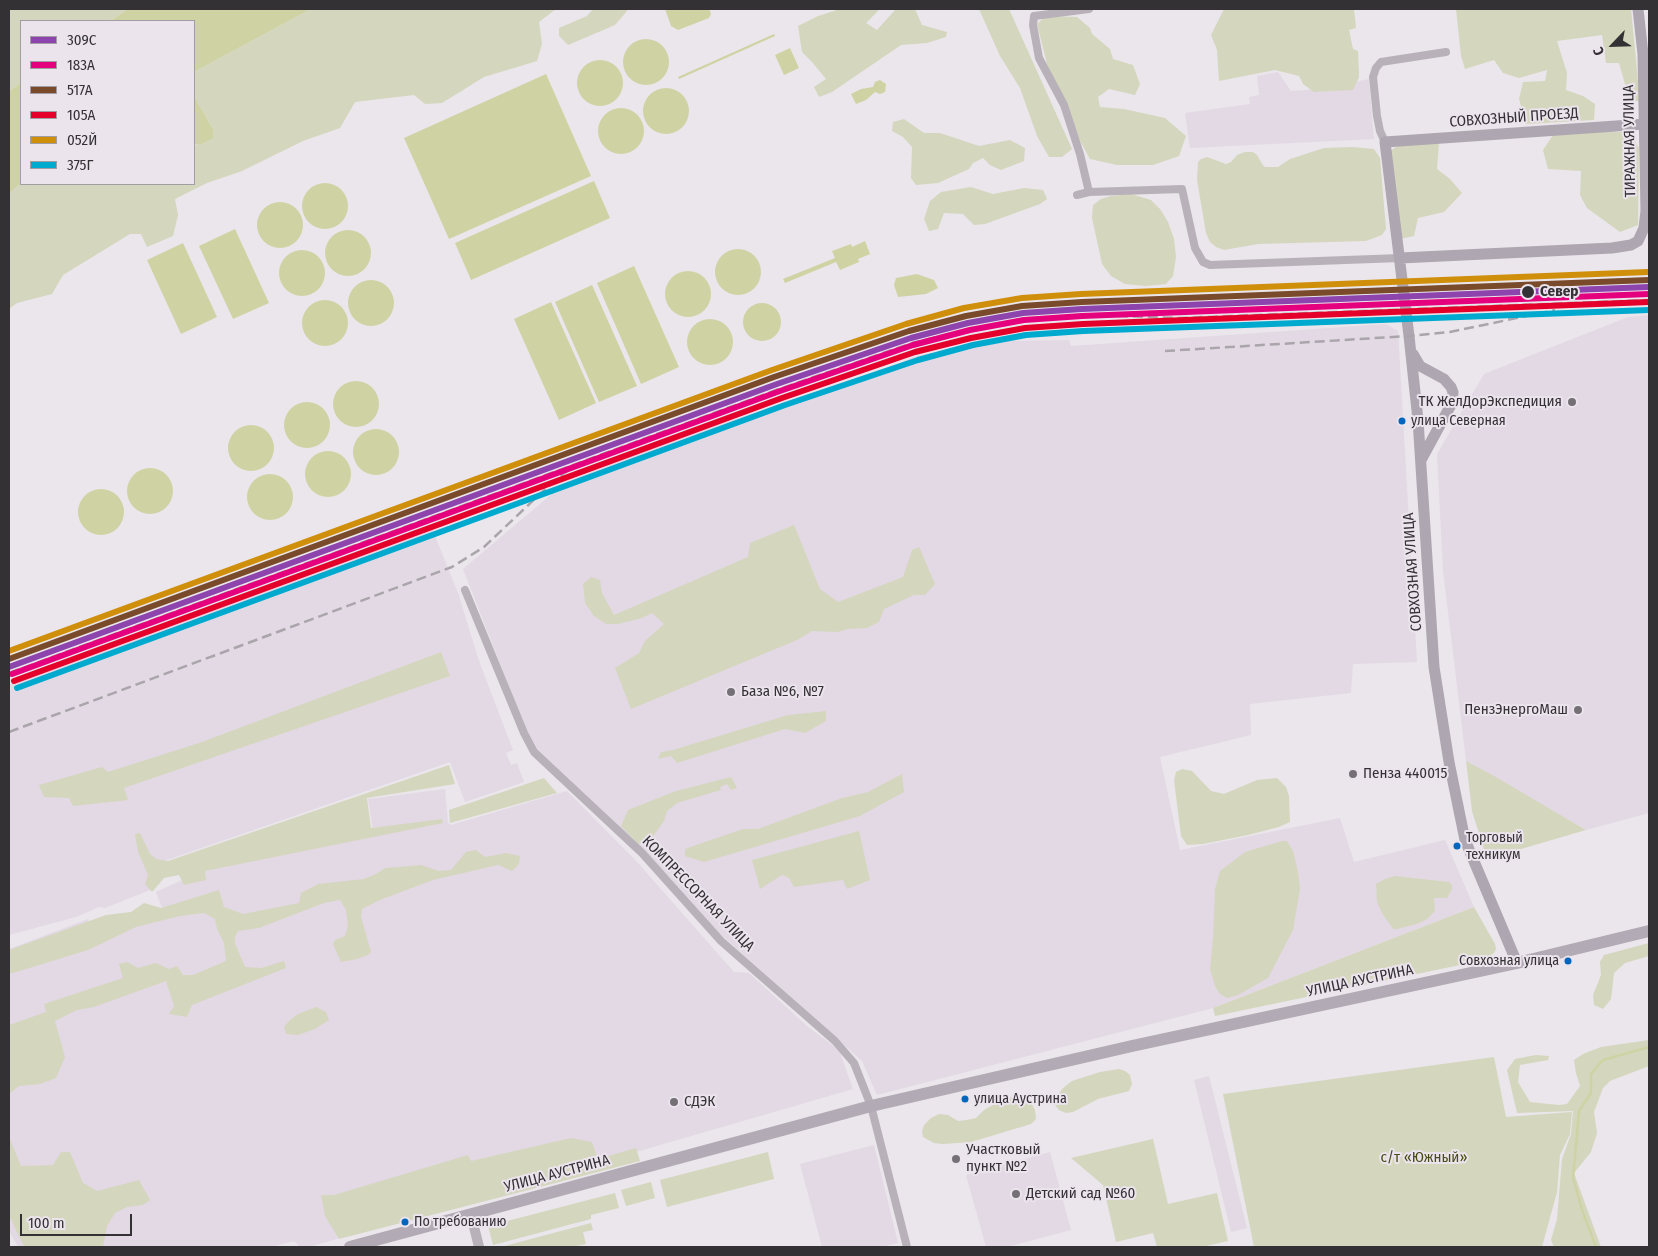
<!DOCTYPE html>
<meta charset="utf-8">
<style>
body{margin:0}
#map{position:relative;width:1658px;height:1256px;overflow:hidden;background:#eae6eb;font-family:"Fira Sans Condensed",sans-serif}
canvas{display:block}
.frame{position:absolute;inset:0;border:10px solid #343135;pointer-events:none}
.legend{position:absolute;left:20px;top:20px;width:175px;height:165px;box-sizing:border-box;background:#ebe4ed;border:1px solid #a29ca3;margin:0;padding:6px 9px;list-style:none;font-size:15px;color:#343135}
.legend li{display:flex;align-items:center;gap:10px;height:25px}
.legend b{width:25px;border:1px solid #a29ca3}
.north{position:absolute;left:1588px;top:20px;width:50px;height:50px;-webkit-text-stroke:4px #ebe4ed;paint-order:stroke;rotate:246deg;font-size:14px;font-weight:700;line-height:20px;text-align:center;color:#343135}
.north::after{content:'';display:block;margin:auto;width:18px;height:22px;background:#343135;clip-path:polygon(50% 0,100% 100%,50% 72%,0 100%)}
.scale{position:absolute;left:20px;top:1214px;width:112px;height:22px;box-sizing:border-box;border:2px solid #343135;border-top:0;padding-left:6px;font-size:15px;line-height:18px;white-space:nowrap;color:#343135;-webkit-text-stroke:4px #ebe4ed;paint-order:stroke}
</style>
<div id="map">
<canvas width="1658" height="1256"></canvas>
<div class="frame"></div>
<ul class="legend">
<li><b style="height:6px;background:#8e44ad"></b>309С</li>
<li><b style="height:6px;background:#e5007d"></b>183А</li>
<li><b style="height:6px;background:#7a4b2a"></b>517А</li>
<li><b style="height:6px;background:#e4002b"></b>105А</li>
<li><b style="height:6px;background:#d08f0b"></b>052Й</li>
<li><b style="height:6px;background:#00a9ce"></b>375Г</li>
</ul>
<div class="north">С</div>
<div class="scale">100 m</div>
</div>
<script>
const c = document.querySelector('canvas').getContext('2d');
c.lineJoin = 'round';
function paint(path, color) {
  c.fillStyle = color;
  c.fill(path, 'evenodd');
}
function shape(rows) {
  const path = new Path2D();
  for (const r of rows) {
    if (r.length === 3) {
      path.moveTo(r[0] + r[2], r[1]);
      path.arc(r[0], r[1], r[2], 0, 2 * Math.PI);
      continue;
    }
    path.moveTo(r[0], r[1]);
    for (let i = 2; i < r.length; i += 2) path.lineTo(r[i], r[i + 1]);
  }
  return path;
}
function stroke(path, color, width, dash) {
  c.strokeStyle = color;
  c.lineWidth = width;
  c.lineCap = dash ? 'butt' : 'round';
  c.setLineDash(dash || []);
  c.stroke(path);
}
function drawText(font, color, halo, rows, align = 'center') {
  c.font = font + ' "Fira Sans Condensed",sans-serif';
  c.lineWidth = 4;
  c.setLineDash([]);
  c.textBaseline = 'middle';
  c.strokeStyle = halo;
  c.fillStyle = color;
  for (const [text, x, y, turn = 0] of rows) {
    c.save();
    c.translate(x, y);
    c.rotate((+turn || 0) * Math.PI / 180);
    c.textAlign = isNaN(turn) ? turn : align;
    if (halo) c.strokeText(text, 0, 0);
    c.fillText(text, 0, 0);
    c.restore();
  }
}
const built = shape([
 [1278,72,1291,91,1319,89,1369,79,1374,139,1190,148,1185,113,1250,104,1249,97,1259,95,1257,76],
 [1649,315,1649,813,1586,830,1466,761,1443,570,1437,454,1484,374,1628,317],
 [1386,324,1398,331,1417,662,1353,664,1351,693,1250,704,1251,735,1160,757,1180,850,1340,818,1354,862,1445,840,1474,907,1213,1008,877,1095,862,1061,718,932,671,879,627,835,559,773,532,745,463,569,566,482,675,439,893,367,912,357,967,346,1006,341,1069,340,1071,346],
 [431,526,458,593,479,661,513,750,506,753,511,765,517,763,524,782,465,802,450,762,167,860,150,890,105,908,99,907,76,917,9,935,9,684],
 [445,789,448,823,451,825,567,791,638,863,734,972,749,973,808,1027,839,1050,853,1089,309,1247,300,1247,294,1241,271,1247,18,1247,9,1231,9,949,88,919,94,936,163,911,156,892,206,869,374,836,368,799],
 [1209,1076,1247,1228,1231,1232,1194,1080],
 [874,1145,898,1243,881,1247,822,1247,800,1164],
 [1050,1152,1071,1230,1007,1247,986,1247,966,1175]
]);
const green = shape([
 [9,9,128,9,110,21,21,21,21,83,9,91],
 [311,9,556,9,539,22,542,44,537,61,484,77,442,103,425,104,414,95,355,102,340,128,303,141,242,171,207,183,175,199,178,215,173,236,147,247,141,234,130,234,63,275,52,294,17,303,9,309,9,194,21,183,194,184,194,144,195,145,213,129,194,96,194,72],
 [593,9,626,9,627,11,615,25,568,45,559,36,559,28,587,16],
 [840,9,876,9,878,11,866,23,877,30,895,10,915,9,922,25,947,32,946,37,927,43,901,45,832,92,819,97,814,87,826,79,812,62,802,52,798,26,818,16],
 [979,9,1009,9,1072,149,1062,157,1049,157,1037,136,1020,88,1000,56],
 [1224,9,1354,9,1356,28,1349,30,1353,49,1358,51,1359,77,1353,90,1314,92,1303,84,1299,76,1275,70,1219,81,1217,50,1211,35],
 [1456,9,1631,9,1640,102,1629,98,1619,63,1606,63,1602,35,1557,41,1567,73,1566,90,1583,96,1595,104,1594,120,1526,124,1519,99,1523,82,1545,81,1547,70,1519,78,1503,73,1494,60,1465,69,1461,56],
 [1046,16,1077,17,1090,28,1092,34,1110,49,1113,59,1133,65,1140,84,1135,95,1109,89,1098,97,1100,107,1124,109,1165,118,1186,136,1179,156,1153,165,1117,165,1090,159,1079,139,1067,106,1050,76,1037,24],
 [904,119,924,133,940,133,979,146,1010,140,1025,148,1024,161,1001,170,990,165,983,158,973,163,969,169,938,183,916,185,911,178,912,147,903,137,892,131,893,122],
 [1555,132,1629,132,1639,148,1638,225,1620,232,1587,208,1580,195,1581,171,1548,169,1543,150],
 [1439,142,1437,169,1450,179,1462,193,1444,212,1418,218,1414,236,1400,239,1390,151,1402,143],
 [1352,147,1374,149,1380,158,1386,229,1382,235,1366,241,1258,244,1224,250,1216,247,1210,242,1206,233,1197,180,1198,162,1201,159,1207,157,1226,164,1231,162,1237,155,1245,152,1253,152,1257,155,1262,164,1265,167,1278,167,1290,159,1324,148],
 [971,187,993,194,1024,188,1043,190,1047,199,1040,204,985,224,974,225,963,214,944,213,938,229,929,231,924,219,930,201,941,192],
 [1131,194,1151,200,1160,209,1168,222,1174,239,1176,257,1173,276,1166,284,1146,286,1125,284,1111,276,1102,264,1092,218,1093,205,1101,199,1111,196],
 [794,525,820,589,838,602,903,577,912,550,919,547,935,584,925,595,914,595,884,609,879,622,867,628,848,629,838,632,812,631,797,640,631,709,615,668,639,653,645,641,664,624,652,613,642,618,618,624,606,624,594,616,585,603,583,584,591,577,600,580,602,593,614,615,748,557,750,543],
 [441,652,450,676,124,788,128,800,73,806,69,798,44,797,39,785,102,767,108,772,202,742],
 [826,711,826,721,805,733,785,729,677,763,671,756,658,759,661,752,673,750,788,715],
 [1466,761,1494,776,1586,830,1487,859,1472,811],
 [449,765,455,784,367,798,371,828,442,819,443,823,205,871,206,880,184,885,179,875,164,878,152,892,145,884,148,875,138,852,135,834,140,833,150,854,156,859,168,861],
 [1182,769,1192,771,1211,791,1224,794,1257,780,1277,778,1286,787,1289,796,1290,822,1279,827,1248,835,1203,844,1187,845,1181,836,1174,780,1176,772],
 [902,774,904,792,860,816,704,862,685,856,685,849,705,842,743,829,758,829,842,798,868,792],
 [731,777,737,788,731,790,727,784,720,787,721,790,677,803,667,811,664,821,649,842,638,844,621,826,628,810,676,791],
 [544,778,557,793,450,823,449,810],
 [859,831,870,880,847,889,843,880,794,887,789,878,782,875,760,889,752,860],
 [1282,841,1287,841,1293,851,1298,872,1300,889,1293,930,1268,978,1238,995,1227,998,1220,994,1215,986,1210,969,1213,938,1215,889,1220,871,1245,852],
 [476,850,485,857,506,853,520,856,519,864,512,871,498,865,433,880,380,900,362,909,361,917,371,952,368,955,357,959,341,962,333,944,335,940,345,936,348,926,346,910,340,900,324,903,259,928,238,931,235,937,235,943,245,967,261,968,284,961,286,968,192,1005,187,1017,169,1014,174,1006,166,981,94,1007,77,1010,55,1021,65,1057,56,1078,40,1084,19,1086,9,1094,9,1025,46,1012,44,1004,123,978,119,964,127,962,138,968,156,963,169,969,177,966,183,975,193,975,226,961,224,943,217,929,215,919,204,913,180,916,136,927,88,950,13,973,9,973,9,950,106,915,131,912,144,903,161,908,219,890,224,907,243,914,299,903,301,893,318,884,364,879,376,874,385,868,421,865,439,871,451,870,466,852],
 [1395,876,1449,882,1452,885,1452,889,1447,898,1434,898,1435,911,1427,919,1417,924,1397,929,1393,929,1382,913,1377,902,1376,884,1385,879],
 [1474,907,1495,944,1496,949,1494,953,1484,960,1215,1016,1213,1008],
 [1649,943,1649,956,1625,963,1614,973,1611,999,1603,1009,1594,1005,1593,995,1601,975,1600,962,1604,955],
 [316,1007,326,1012,329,1020,315,1029,298,1035,286,1034,284,1027,290,1020,298,1014],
 [1649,1040,1649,1066,1610,1081,1603,1088,1594,1112,1597,1133,1591,1152,1574,1173,1601,1247,1554,1247,1551,1240,1557,1219,1562,1159,1571,1134,1573,1111,1517,1113,1507,1070,1515,1059,1536,1055,1549,1056,1548,1060,1520,1065,1518,1082,1530,1102,1559,1105,1567,1104,1580,1086,1576,1073,1574,1060,1583,1054,1601,1047],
 [1494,1057,1506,1117,1572,1112,1570,1134,1560,1155,1557,1192,1542,1247,1254,1247,1223,1094],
 [1119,1069,1125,1071,1130,1075,1132,1084,1129,1091,1098,1099,1073,1112,1066,1113,1059,1110,1055,1105,1057,1096,1063,1088,1072,1081,1100,1072],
 [1018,1096,1028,1097,1035,1110,1036,1119,1031,1124,971,1142,943,1144,934,1143,923,1137,922,1132,924,1125,931,1118,939,1114,948,1115,958,1121,967,1120,976,1118,984,1110,1003,1099],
 [9,1137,21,1166,53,1165,61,1152,70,1152,83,1183,97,1191,139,1180,150,1200,143,1205,127,1207,115,1213,107,1226,103,1247,24,1247,9,1215],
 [571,1138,592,1142,598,1159,636,1148,640,1161,339,1239,325,1216,321,1195,334,1195,468,1155,471,1161],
 [1153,1139,1168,1204,1217,1193,1228,1241,1202,1247,1157,1247,1153,1233,1116,1242,1103,1185,1071,1158],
 [768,1152,774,1179,667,1207,660,1180],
 [651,1182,655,1198,626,1206,621,1190],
 [615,1193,619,1208,591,1215,591,1219,493,1245,488,1226],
 [591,1223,593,1230,583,1232,586,1244,572,1247,501,1247]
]);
const water = shape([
 [128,9,311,9,194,72,194,21,110,21],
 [665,9,709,9,711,14,709,18,678,30,671,26],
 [774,34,775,36,679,79,678,77],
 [646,62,23],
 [790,48,799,68,784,75,775,55],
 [600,83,23],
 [546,74,591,176,449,239,404,138],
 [880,80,886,84,885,92,880,94,875,92,866,100,856,104,851,94,861,89,873,87,875,82],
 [21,83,21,183,9,194,9,91],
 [666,111,23],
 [194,96,213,129,213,138,201,144,194,144],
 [621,131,23],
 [594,181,610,218,471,280,455,243],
 [325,206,23],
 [280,225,23],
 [235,229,269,303,233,319,199,246],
 [348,253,23],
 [865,241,870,254,858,259,859,262,840,270,836,262,785,283,783,279,835,258,832,251,851,244,852,247],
 [183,243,217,317,181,334,147,260],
 [738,272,23],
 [302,273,23],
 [634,266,679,367,641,384,597,283],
 [688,294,23],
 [917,274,934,280,938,288,926,294,898,297,894,285,896,278],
 [371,303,23],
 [592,285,637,386,599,402,555,302],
 [325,323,23],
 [551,302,596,403,559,420,514,319],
 [762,322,19],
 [710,342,23],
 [356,404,23],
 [307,425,23],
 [251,448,23],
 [376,452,23],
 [328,474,23],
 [150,491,23],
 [270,497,23],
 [101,512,23]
]);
const stream = shape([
 [1596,1247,1582,1210,1573,1178,1579,1111,1591,1093,1591,1074,1603,1060,1649,1047]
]);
const minor = shape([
 [1089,9,1034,16,1033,25,1039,58,1064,105,1080,154,1089,192],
 [1385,142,1380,131,1377,116,1373,77,1376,68,1381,62,1446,52],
 [1077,195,1089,192,1182,189,1195,248,1203,262,1210,265,1400,258],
 [465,590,524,733,534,752,642,853,721,941,835,1041,854,1063,871,1106,907,1247]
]);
const tertiary = shape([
 [471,1215,479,1247]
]);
const secondary = shape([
 [1400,258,1612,248,1631,245,1638,241,1644,228,1646,211,1643,54,1638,9],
 [1413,354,1420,366,1444,379,1451,387,1453,392,1452,403,1421,460],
 [1517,963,1465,840,1449,762,1434,667,1418,420,1409,336,1385,142,1645,124]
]);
const primary = shape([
 [350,1247,871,1106,1132,1046,1517,963,1649,931]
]);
const rail = shape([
 [1165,351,1409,336,1450,332,1555,310],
 [9,673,779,389,912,343,969,329,1024,319,1083,315,1179,318,1649,300],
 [9,732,452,567,484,547,541,493,563,474,569,470]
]);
const rail1 = shape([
 [9,667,777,384,911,338,968,323,1023,313,1082,309,1649,287]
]);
const rail2 = shape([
 [12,674,780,391,913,345,970,330,1024,320,1082,316,1649,294]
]);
const rail3 = shape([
 [9,659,774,377,909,331,966,316,1022,306,1082,302,1649,280]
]);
const rail4 = shape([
 [14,681,782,398,915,352,971,338,1025,328,1083,324,1649,302]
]);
const rail5 = shape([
 [9,651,772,370,906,324,964,308,1022,298,1081,294,1648,272]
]);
const rail6 = shape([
 [17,688,785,405,918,360,973,345,1026,335,1083,331,1649,310]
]);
const markers = [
 [1528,292,7,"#343135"],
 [1572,402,5,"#747075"],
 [1402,421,4.5,"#0065bd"],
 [731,692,5,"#747075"],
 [1578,710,5,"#747075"],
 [1353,774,5,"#747075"],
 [1457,846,4.5,"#0065bd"],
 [1568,961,4.5,"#0065bd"],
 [965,1099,4.5,"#0065bd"],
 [674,1102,5,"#747075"],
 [956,1159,5,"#747075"],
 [1016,1194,5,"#747075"],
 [405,1222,4.5,"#0065bd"]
];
const busNames = [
 ["улица Северная",1411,421],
 ["Торговый",1466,838],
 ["техникум",1466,855],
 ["Совхозная улица",1559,961,"right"],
 ["улица Аустрина",974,1099],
 ["По требованию",414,1222]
];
const streetNames = [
 ["СОВХОЗНЫЙ ПРОЕЗД",1514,118,-4],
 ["ТИРАЖНАЯ УЛИЦА",1630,141,-91],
 ["СОВХОЗНАЯ УЛИЦА",1413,572,-94],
 ["КОМПРЕССОРНАЯ УЛИЦА",698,894,46],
 ["УЛИЦА АУСТРИНА",1360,981,-12],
 ["УЛИЦА АУСТРИНА",557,1174,-15]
];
const stopNames = [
 ["Север",1540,292]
];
const poiNames = [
 ["ТК ЖелДорЭкспедиция",1562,402,"right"],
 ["База №6, №7",741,692],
 ["ПензЭнергоМаш",1568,710,"right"],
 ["Пенза 440015",1363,774],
 ["СДЭК",684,1102],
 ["Участковый",966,1150],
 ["пункт №2",966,1167],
 ["Детский сад №60",1026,1194]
];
const parkNames = [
 ["с/т «Южный»",1424,1158]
];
paint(built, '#e2d9e4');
paint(green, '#d5d6be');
paint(water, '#cfd3a4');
stroke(stream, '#cfd3a4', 2.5);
stroke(minor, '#b8b1b9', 8);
stroke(tertiary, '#b8b1b9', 10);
stroke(secondary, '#aea6b0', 11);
stroke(primary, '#b2aab4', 12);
stroke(rail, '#a9a5aa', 2.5, [10, 5]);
stroke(rail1, '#8e44ad', 6);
stroke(rail2, '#e5007d', 6);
stroke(rail3, '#7a4b2a', 6);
stroke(rail4, '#e4002b', 6);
stroke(rail5, '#d08f0b', 6);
stroke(rail6, '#00a9ce', 6);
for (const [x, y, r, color] of markers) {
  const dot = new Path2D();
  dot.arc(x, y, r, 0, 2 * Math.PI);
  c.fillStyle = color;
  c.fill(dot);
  stroke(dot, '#ebe4ed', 2);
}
drawText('14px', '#343135', '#ebe4ed', busNames, 'left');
drawText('15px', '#343135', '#ebe4ed', streetNames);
drawText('bold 15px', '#343135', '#ebe4ed', stopNames, 'left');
drawText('15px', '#343135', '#ebe4ed', poiNames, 'left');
drawText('15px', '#484c18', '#ebe4ed', parkNames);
</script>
